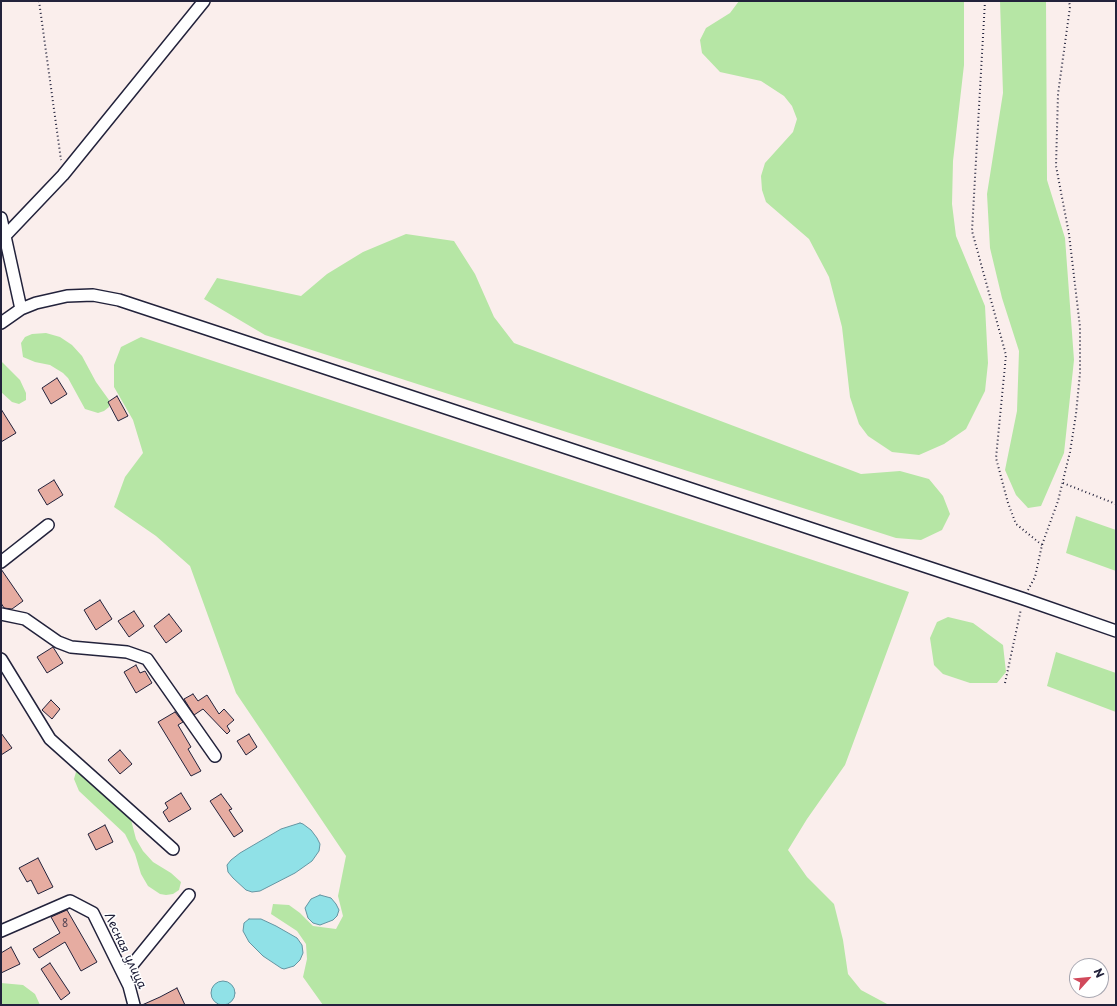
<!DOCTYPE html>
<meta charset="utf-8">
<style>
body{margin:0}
#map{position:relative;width:1117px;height:1006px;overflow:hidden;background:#faeeec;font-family:"Playpen Sans",sans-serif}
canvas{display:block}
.frame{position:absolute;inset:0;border:2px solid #22223b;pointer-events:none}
.north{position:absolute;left:1069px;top:958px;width:40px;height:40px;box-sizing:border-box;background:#fff;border:1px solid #a7a7b1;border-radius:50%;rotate:63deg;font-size:11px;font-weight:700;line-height:16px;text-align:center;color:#22223b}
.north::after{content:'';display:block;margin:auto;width:14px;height:18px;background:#d1495b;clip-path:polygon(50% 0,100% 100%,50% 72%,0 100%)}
</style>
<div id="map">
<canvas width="1117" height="1006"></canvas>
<div class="frame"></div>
<div class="north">N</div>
</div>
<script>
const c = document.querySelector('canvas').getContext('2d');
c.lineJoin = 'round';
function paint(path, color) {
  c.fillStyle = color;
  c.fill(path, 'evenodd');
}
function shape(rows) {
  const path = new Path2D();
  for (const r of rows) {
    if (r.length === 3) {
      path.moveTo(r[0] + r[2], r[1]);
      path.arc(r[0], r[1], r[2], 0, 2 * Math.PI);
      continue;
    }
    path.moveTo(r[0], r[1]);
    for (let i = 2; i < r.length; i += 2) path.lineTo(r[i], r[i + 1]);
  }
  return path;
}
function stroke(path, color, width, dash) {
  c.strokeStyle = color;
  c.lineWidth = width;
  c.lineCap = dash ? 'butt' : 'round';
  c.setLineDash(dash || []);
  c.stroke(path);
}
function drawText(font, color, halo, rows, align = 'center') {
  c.font = font + ' "Playpen Sans",sans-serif';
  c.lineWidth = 3;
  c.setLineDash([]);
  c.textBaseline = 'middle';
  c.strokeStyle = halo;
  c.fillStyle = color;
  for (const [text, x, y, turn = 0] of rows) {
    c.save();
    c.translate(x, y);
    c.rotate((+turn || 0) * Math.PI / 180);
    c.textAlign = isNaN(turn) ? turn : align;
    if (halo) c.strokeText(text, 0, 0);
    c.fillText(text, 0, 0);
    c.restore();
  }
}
const green = shape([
 [739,1,964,1,964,65,953,161,952,204,956,236,985,306,988,363,985,391,966,429,944,444,919,455,892,452,868,436,859,424,850,397,842,327,829,277,809,239,766,202,762,190,761,176,765,163,793,132,797,119,792,106,784,96,761,81,720,72,702,53,700,40,706,28,730,13],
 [1000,1,1046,1,1047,180,1065,238,1074,360,1064,453,1041,506,1028,508,1016,495,1005,470,1017,411,1019,351,1002,298,990,248,987,194,1003,93],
 [406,234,454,241,475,274,494,317,514,343,861,474,900,471,929,479,943,496,950,514,942,530,921,540,896,538,265,335,204,299,217,278,301,296,327,274,363,252],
 [46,333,60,337,72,345,82,356,96,382,109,400,109,407,104,411,98,413,85,409,68,378,63,373,50,365,35,362,23,357,21,343,25,337,32,334],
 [141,337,909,592,845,765,807,819,788,850,807,877,834,904,843,940,848,974,861,990,889,1005,323,1005,303,977,307,959,306,944,297,931,271,914,273,904,289,905,300,913,313,926,336,929,343,916,338,896,346,856,236,693,190,566,156,536,114,507,125,477,143,453,133,420,114,387,114,365,121,347],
 [1,361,20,380,26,393,26,400,19,404,12,402,1,392],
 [1076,516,1116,530,1116,571,1066,553],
 [948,617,973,623,1003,645,1006,672,997,683,970,683,943,674,934,665,930,638,937,622],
 [1056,652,1116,673,1116,712,1047,686],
 [83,769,96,773,113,787,129,812,136,839,143,851,153,862,171,873,181,882,179,890,173,894,166,895,160,894,148,886,141,874,135,854,125,834,79,791,74,779,76,772],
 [1,983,23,985,35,994,40,1005,1,1005]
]);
const water = shape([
 [300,823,303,824,311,830,317,838,320,844,319,851,312,861,295,873,260,891,252,892,246,890,233,878,228,872,227,865,231,860,240,853,281,829,300,823],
 [320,895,331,898,336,904,339,910,337,916,333,920,320,925,313,923,308,918,305,908,311,899,320,895],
 [249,919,261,919,276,926,297,938,302,945,303,953,300,960,294,966,284,969,281,968,263,956,249,942,243,931,244,923,249,919],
 [223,993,12]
]);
const building = shape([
 [57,378,67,394,51,404,42,388,57,378],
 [117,396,128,416,118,421,108,402,117,396],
 [1,409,16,433,1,442,1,409],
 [54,480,63,495,47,505,38,490,54,480],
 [1,569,23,601,12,609,4,608,1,603,1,569],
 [100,600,112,619,96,630,84,610,100,600],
 [134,611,144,626,129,637,118,621,134,611],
 [169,614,182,631,166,643,154,626,169,614],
 [53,647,63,663,47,673,37,657,53,647],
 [136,665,140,673,145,671,152,683,136,693,124,672,136,665],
 [193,694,198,701,207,695,219,714,224,709,234,720,227,726,230,731,227,734,203,709,194,715,184,699,193,694],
 [51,700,60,709,52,719,42,710,51,700],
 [175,712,183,722,178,725,191,747,188,749,201,771,191,776,158,722,175,712],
 [1,733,12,748,1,755,1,733],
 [249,734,257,747,246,755,237,741,249,734],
 [120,750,132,764,120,774,108,760,120,750],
 [181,793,191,809,169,822,163,812,168,808,165,803,181,793],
 [221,794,232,809,229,810,243,831,234,837,210,801,221,794],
 [105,825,113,842,96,850,88,834,105,825],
 [38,858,53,887,38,894,31,880,27,882,19,868,38,858],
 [67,910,97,962,81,971,65,942,39,958,33,949,60,933,51,917,67,910],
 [11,947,20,964,1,973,1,953,11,947],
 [50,963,70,993,61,1000,41,969,50,963],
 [177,988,185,1005,142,1005,160,997,177,988]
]);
const path = shape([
 [39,1,61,160],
 [985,1,972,231,1006,355,996,458,1008,503,1016,524,1042,545],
 [1063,483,1116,504],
 [1028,590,1035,577,1042,545,1058,501,1070,452,1076,414,1080,373,1080,327,1069,234,1056,166,1058,94,1070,7,1069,1],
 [1005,683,1021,609]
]);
const minor = shape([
 [1,218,21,309],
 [5,236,63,175,204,1],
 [1,323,21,309,36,303,67,296,93,295,119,300,1024,599,1116,631],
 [1,562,48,525],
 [1,614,25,619,58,642,71,647,127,652,147,659,215,756],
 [1,659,50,739,173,849],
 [1,931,70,901,93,913,129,986,134,1005],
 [124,975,189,895]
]);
const numberNames = [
 ["8",65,924]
];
const streetNames = [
 ["Лесная улица",125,951,65]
];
paint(green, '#b6e6a5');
paint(water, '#90e1e7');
stroke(water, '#6495a2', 1);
paint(building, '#e6aca1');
stroke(building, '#22223b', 1);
stroke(minor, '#22223b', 14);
stroke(path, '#22223b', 2, [1, 3]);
stroke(minor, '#fff', 11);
drawText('10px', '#534454', null, numberNames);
drawText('12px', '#22223b', '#fff', streetNames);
</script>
